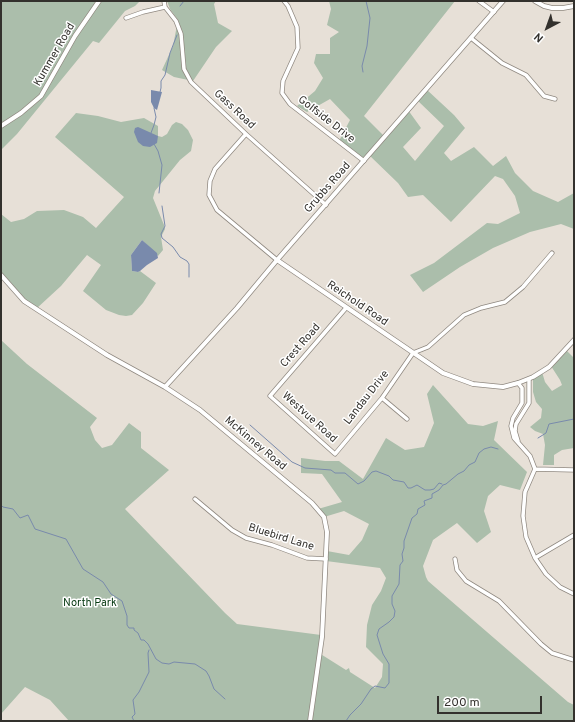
<!DOCTYPE html>
<style>
body{margin:0}
#map{position:relative;width:575px;height:722px;overflow:hidden;background:#e7e0d7;font-family:Overpass,sans-serif}
canvas{display:block}
.frame{position:absolute;inset:0;border:2px solid #33312d;pointer-events:none}
.north{position:absolute;left:527px;top:8px;width:40px;height:40px;-webkit-text-stroke:3px #fff;paint-order:stroke;rotate:221deg;font-size:11px;font-weight:700;line-height:16px;text-align:center;color:#33312d}
.north::after{content:'';display:block;margin:auto;width:14px;height:18px;background:#33312d;clip-path:polygon(50% 0,100% 100%,50% 72%,0 100%)}
.scale{position:absolute;left:437px;top:696px;width:105px;height:18px;box-sizing:border-box;border:2px solid #33312d;border-top:0;padding-left:5px;font-size:12px;line-height:14px;white-space:nowrap;color:#33312d;-webkit-text-stroke:3px #fff;paint-order:stroke}
</style>
<div id="map">
<canvas width="575" height="722"></canvas>
<div class="frame"></div>
<div class="north">N</div>
<div class="scale">200 m</div>
</div>
<script>
const c = document.querySelector('canvas').getContext('2d');
c.lineJoin = 'round';
function paint(path, color) {
  c.fillStyle = color;
  c.fill(path, 'evenodd');
}
function shape(rows) {
  const path = new Path2D();
  for (const r of rows) {
    path.moveTo(r[0], r[1]);
    for (let i = 2; i < r.length; i += 2) path.lineTo(r[i], r[i + 1]);
  }
  return path;
}
function stroke(path, color, width, dash) {
  c.strokeStyle = color;
  c.lineWidth = width;
  c.lineCap = dash ? 'butt' : 'round';
  c.setLineDash(dash || []);
  c.stroke(path);
}
function drawText(font, color, halo, rows, align = 'center') {
  c.font = font + ' Overpass,sans-serif';
  c.lineWidth = 3;
  c.setLineDash([]);
  c.textBaseline = 'middle';
  c.strokeStyle = halo;
  c.fillStyle = color;
  for (const [text, x, y, turn = 0] of rows) {
    c.save();
    c.translate(x, y);
    c.rotate((+turn || 0) * Math.PI / 180);
    c.textAlign = isNaN(turn) ? turn : align;
    if (halo) c.strokeText(text, 0, 0);
    c.fillText(text, 0, 0);
    c.restore();
  }
}
const green = shape([
 [1,1,140,1,135,6,125,11,99,43,93,41,17,134,1,150],
 [167,1,216,1,214,4,218,23,232,31,216,47,193,81,174,77,162,70,173,46,178,20,170,9],
 [329,1,455,1,364,116,385,137,408,110,421,128,403,147,415,161,444,126,417,100,426,89,454,115,465,128,444,153,451,161,474,147,493,166,506,156,515,173,533,191,558,202,574,193,574,229,561,224,530,232,493,248,460,267,423,292,410,275,434,263,487,223,498,224,520,213,515,196,503,179,495,176,451,222,423,195,408,197,398,183,369,155,364,161,339,141,350,120,330,99,307,112,297,106,315,91,323,78,314,63,316,54,330,54,330,38,339,32,327,25,331,9],
 [76,113,98,116,121,122,144,118,158,126,158,136,162,137,167,134,172,125,176,122,182,124,188,130,193,140,191,151,180,160,155,191,153,198,164,225,165,229,161,237,163,250,158,256,142,240,131,255,132,271,138,272,140,271,156,283,143,303,132,315,126,316,119,315,106,310,83,291,101,265,87,255,61,286,36,309,24,301,1,275,1,214,11,222,24,219,37,211,64,210,83,217,96,228,124,197,55,137],
 [1,340,27,364,97,418,90,427,95,440,102,448,112,445,129,423,141,432,141,448,169,470,125,509,225,613,237,624,321,635,319,653,346,670,349,668,350,672,375,688,382,677,383,664,366,647,367,625,372,605,381,591,386,578,380,568,326,561,327,551,349,555,362,540,369,524,344,511,324,517,318,509,342,502,322,474,301,473,301,458,325,461,339,461,363,479,386,438,405,450,424,447,434,423,427,394,433,385,468,424,483,426,498,421,494,440,527,472,520,490,500,485,488,496,484,511,491,532,477,543,457,523,433,540,423,566,426,577,428,581,568,702,574,705,574,721,69,721,50,700,25,687,1,714],
 [566,350,574,358,574,448,562,450,554,455,554,465,543,465,545,445,543,434,535,431,530,427,541,418,542,409,536,402,533,392,533,377,542,372,545,382,552,391,562,385,560,380,551,366]
]);
const water = shape([
 [151,90,162,92,157,110,154,108,151,102],
 [138,127,158,136,157,143,150,147,143,146,138,142,134,132,135,128],
 [142,240,157,253,158,258,147,265,140,271,138,272,132,271,131,255]
]);
const stream = shape([
 [180,6,184,1],
 [363,72,362,66,367,46,370,18,366,1],
 [160,92,161,88,161,81,165,75,170,53,177,35],
 [151,133,154,125,156,117,154,108],
 [154,144,158,151,162,165,159,193],
 [162,206,165,226,161,234,162,238,173,247,180,257,187,261,189,264,189,277],
 [250,425,292,462,305,468,331,470,335,473,345,473,358,484,364,481,372,472,376,471,389,476,393,480,404,482,408,488,411,488,417,485,425,490,430,490,434,489,439,483,442,484],
 [538,438,546,433,549,424,574,419],
 [1,505,3,507,13,509,20,518,28,515,35,529,66,539,83,569,103,582,111,594,122,601,127,616,127,625,129,628,134,628,134,630,138,633,141,640,144,640,148,644,156,659,162,663,169,664,174,662,195,664,206,671,209,676,214,689,225,699],
 [134,721,132,717,135,714,133,700,139,692,149,672,148,653,149,650],
 [346,721,350,715,361,704,371,689,375,686,385,688,389,683,389,664,383,654,377,635,379,629,389,622,394,617,395,611,392,604,392,596,399,584,400,565,403,561,402,554,404,548,404,541,412,518,417,514,418,509,425,505,424,501,432,498,432,494,439,490,443,485,446,484,458,474,464,471,469,465,475,462,479,453,484,449,491,447,498,449]
]);
const minor = shape([
 [284,1,288,6,297,27,298,48,283,81,282,93,290,104,364,161],
 [479,1,494,12],
 [165,7,176,21,181,34,184,69,191,82,246,134,326,205],
 [126,18,143,12,165,7,164,1],
 [471,38,502,63,526,75,544,96,555,99],
 [246,134,215,169,210,181,209,195,217,210,277,260],
 [346,308,270,396,335,454,382,398,413,353,428,347,464,315,481,308,505,302,523,287,552,253],
 [518,383,522,388,522,403,513,418,511,426,514,438,530,456,535,469,525,492,523,516,526,537,535,558,546,574,560,587,574,594],
 [382,398,407,419],
 [518,441,515,431,516,424,529,403,529,379],
 [535,469,574,470],
 [195,499,232,530,246,538,272,545,307,558,326,559],
 [535,558,574,535],
 [455,559,457,570,466,581,499,601,541,644,552,653,574,660]
]);
const tertiary = shape([
 [535,1,544,6,552,8,563,8,574,6],
 [1,126,21,113,41,96,75,36,99,1],
 [277,260,443,373,473,384,503,387,518,383,533,377,549,367,574,340],
 [1,275,24,301,107,355,165,387,200,410,312,503,324,517,327,532,322,637,310,721],
 [165,387,237,308,277,260,503,1]
]);
const streetNames = [
 ["Kummer Road",55,55,-60],
 ["Gass Road",234,110,43],
 ["Golfside Drive",326,120,38],
 ["Grubbs Road",328,188,-49],
 ["Reichold Road",357,304,34],
 ["Crest Road",301,346,-49],
 ["Landau Drive",367,398,-52],
 ["Westvue Road",309,418,42],
 ["McKinney Road",255,444,40],
 ["Bluebird Lane",281,538,17]
];
const parkNames = [
 ["North Park",90,604]
];
paint(green, '#abbeab');
paint(water, '#798aac');
stroke(stream, '#798aac', 1);
stroke(minor, '#908981', 5);
stroke(tertiary, '#908981', 5.5);
stroke(minor, '#fff', 3.5);
stroke(tertiary, '#fff', 4);
drawText('11px', '#33312d', '#fff', streetNames);
drawText('11px', '#063911', '#fff', parkNames);
</script>
